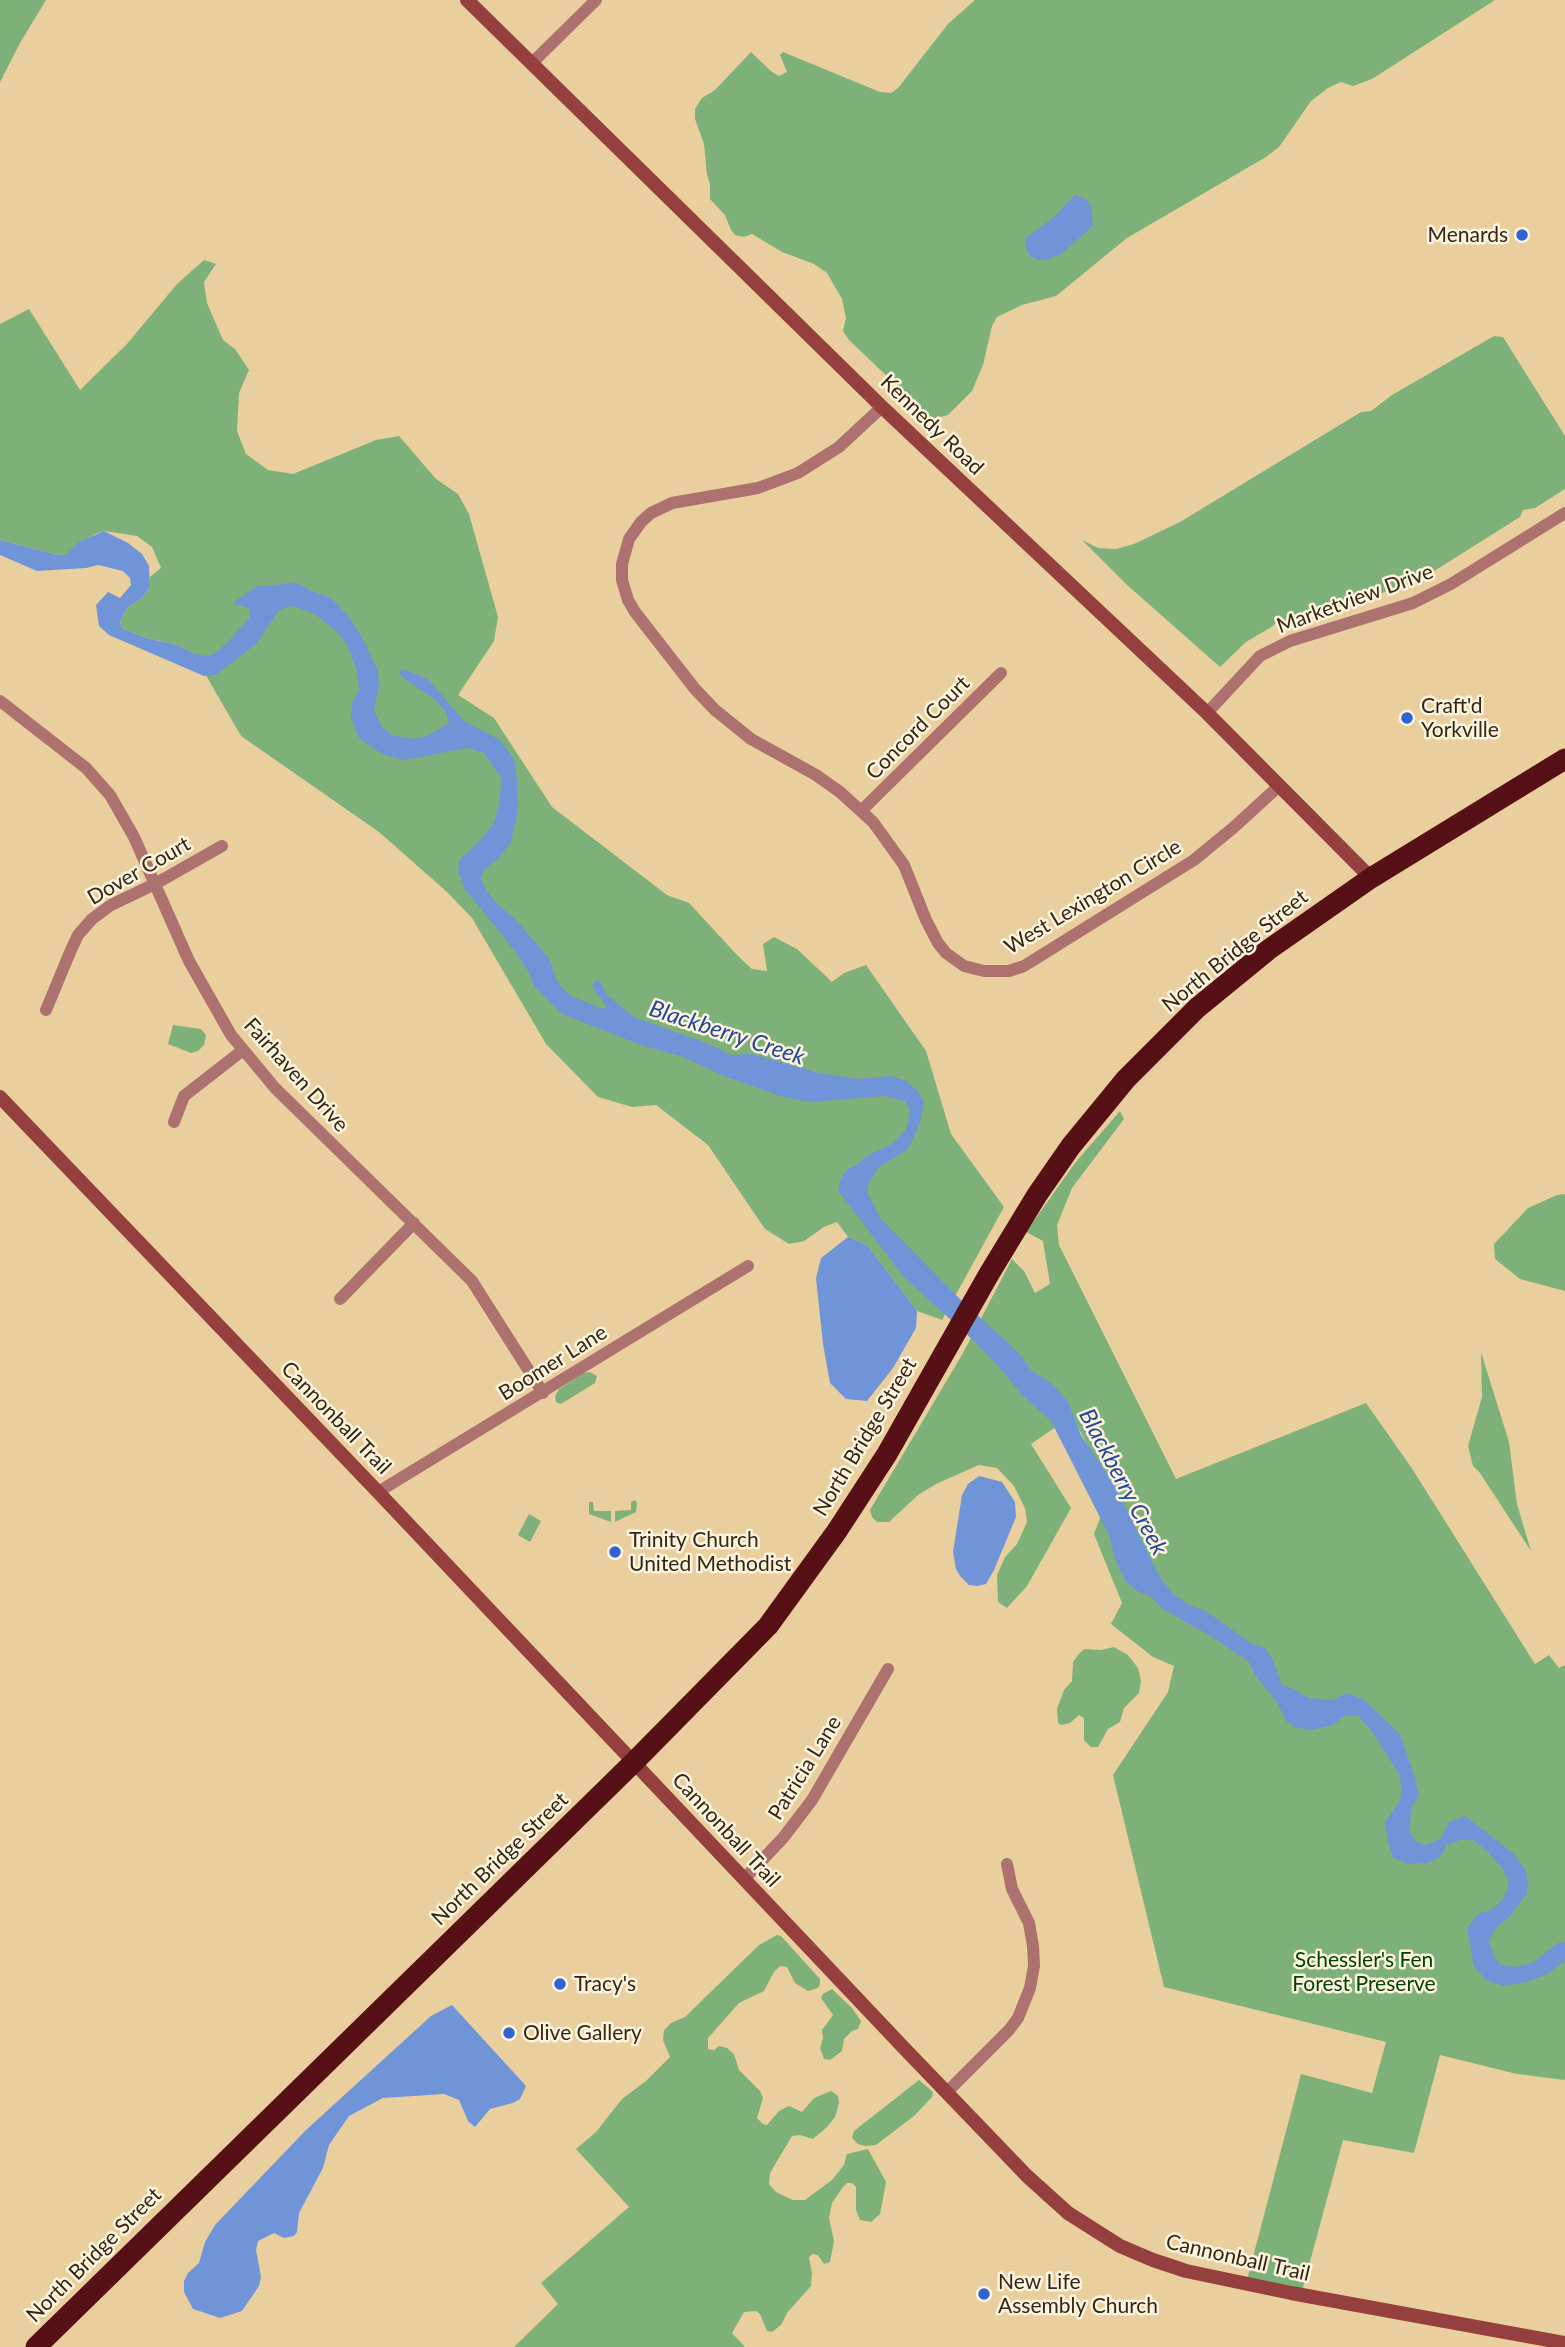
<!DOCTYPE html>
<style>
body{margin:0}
canvas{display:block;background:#eacf9e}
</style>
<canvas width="1565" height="2347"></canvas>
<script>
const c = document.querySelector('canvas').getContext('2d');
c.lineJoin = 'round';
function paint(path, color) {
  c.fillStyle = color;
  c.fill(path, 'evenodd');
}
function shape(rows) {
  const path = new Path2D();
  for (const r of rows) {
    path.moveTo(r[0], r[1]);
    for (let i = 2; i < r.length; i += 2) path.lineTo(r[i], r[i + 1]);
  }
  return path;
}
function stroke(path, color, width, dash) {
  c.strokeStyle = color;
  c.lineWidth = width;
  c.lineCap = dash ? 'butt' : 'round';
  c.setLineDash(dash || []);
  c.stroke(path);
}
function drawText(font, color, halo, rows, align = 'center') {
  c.font = font + ' Lato,sans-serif';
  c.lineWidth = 5;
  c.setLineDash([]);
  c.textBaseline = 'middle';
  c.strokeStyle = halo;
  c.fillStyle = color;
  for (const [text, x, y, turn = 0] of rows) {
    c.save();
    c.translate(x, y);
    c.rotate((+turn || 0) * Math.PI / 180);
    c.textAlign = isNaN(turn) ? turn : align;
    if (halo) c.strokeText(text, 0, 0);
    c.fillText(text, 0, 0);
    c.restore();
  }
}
const green = shape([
 [0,0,46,0,20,43,0,82],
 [975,0,1495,0,1372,79,1353,86,1341,82,1328,88,1311,101,1279,147,1266,157,1127,238,1056,296,1022,305,997,317,992,326,983,365,972,391,948,415,932,419,849,340,843,331,846,318,842,299,827,273,814,264,782,252,752,234,744,237,735,235,731,230,725,215,710,199,710,184,707,175,704,144,695,119,695,109,702,98,715,90,751,52,772,72,779,76,787,72,780,55,783,52,880,92,891,93,898,88,948,24],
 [204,260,216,264,204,282,207,303,223,340,235,349,249,370,239,393,237,431,246,454,268,470,293,474,376,440,399,436,436,479,458,494,469,514,498,617,494,641,458,695,494,718,552,807,667,895,689,903,738,956,752,969,767,971,763,944,774,937,797,949,832,982,844,973,866,965,926,1051,951,1134,1004,1207,942,1320,917,1311,867,1245,848,1237,837,1222,824,1227,804,1241,789,1244,765,1229,708,1145,656,1105,632,1107,598,1097,546,1044,472,918,447,892,379,832,241,736,193,653,178,645,146,638,122,628,120,622,127,608,142,598,150,587,150,577,161,568,152,547,137,536,104,531,95,534,67,554,58,555,0,540,0,324,29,309,80,390,127,344,177,284],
 [1494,336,1503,337,1565,436,1565,489,1535,508,1523,510,1520,517,1423,578,1414,579,1410,584,1283,624,1276,623,1273,626,1246,642,1220,667,1126,584,1082,540,1098,548,1116,549,1134,544,1180,522,1361,412,1371,411,1392,395],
 [173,1025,201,1029,206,1035,204,1045,198,1051,191,1053,168,1044],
 [1120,1111,1124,1119,1072,1188,1057,1225,1059,1245,1176,1479,1366,1403,1411,1467,1535,1664,1549,1655,1559,1668,1565,1665,1565,2080,1517,2074,1440,2055,1414,2153,1343,2140,1302,2291,1247,2280,1301,2074,1372,2093,1386,2042,1164,1987,1113,1775,1168,1692,1174,1666,1153,1657,1111,1624,1122,1603,1094,1534,1111,1489,1072,1416,1031,1444,1071,1508,1027,1586,1007,1608,998,1602,997,1575,1005,1557,1017,1544,1027,1522,1025,1508,1014,1486,997,1468,979,1465,936,1484,918,1495,889,1522,877,1522,872,1517,870,1510,963,1353,1012,1259,1024,1271,1035,1293,1050,1284,1043,1241,1026,1232,1075,1163],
 [1565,1194,1565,1291,1520,1279,1495,1259,1494,1244,1528,1208,1557,1195],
 [1481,1352,1509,1442,1517,1504,1531,1551,1480,1473,1473,1466,1468,1446,1482,1397],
 [590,1372,597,1376,595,1383,561,1404,556,1402,555,1396,559,1389,584,1373],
 [635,1500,637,1503,636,1512,615,1522,615,1511,631,1510,631,1502],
 [589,1502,593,1502,594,1511,611,1511,611,1522,589,1514],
 [529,1514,541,1521,530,1542,518,1535],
 [1114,1647,1128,1655,1138,1668,1141,1681,1139,1693,1124,1708,1120,1722,1108,1729,1098,1747,1091,1747,1084,1740,1084,1718,1079,1715,1070,1723,1061,1725,1058,1723,1057,1709,1064,1690,1072,1681,1073,1662,1079,1654,1084,1649,1101,1650],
 [777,1935,781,1936,820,1979,820,1984,818,1988,808,1991,795,1983,787,1967,780,1966,774,1972,764,1991,739,2003,708,2038,708,2049,714,2050,719,2046,727,2048,734,2054,739,2070,760,2091,763,2098,757,2118,763,2124,767,2125,779,2111,789,2106,802,2112,814,2098,831,2091,838,2096,839,2103,835,2117,827,2127,813,2139,800,2135,792,2136,770,2173,769,2184,776,2192,793,2200,805,2200,832,2180,844,2165,847,2154,868,2149,886,2182,880,2214,871,2222,860,2220,856,2210,856,2187,852,2183,847,2183,843,2187,832,2203,829,2218,834,2241,830,2262,824,2264,818,2255,812,2254,809,2258,812,2273,811,2286,787,2313,781,2325,772,2332,767,2331,760,2314,756,2311,744,2312,732,2333,745,2347,514,2347,558,2304,541,2283,629,2207,576,2149,596,2132,622,2099,646,2081,670,2057,663,2040,664,2030,671,2023,685,2017,759,1945],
 [832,1989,852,2008,861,2021,858,2029,852,2031,844,2039,842,2051,830,2060,824,2059,820,2048,823,2038,822,2030,833,2015,821,1998,823,1994],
 [919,2080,933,2092,932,2097,914,2116,876,2145,865,2146,858,2144,852,2138,854,2131]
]);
const water = shape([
 [1075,195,1087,200,1091,206,1093,226,1061,254,1046,260,1038,260,1030,256,1027,251,1025,239,1055,216],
 [104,531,128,543,142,554,149,566,150,587,142,598,127,608,120,622,122,628,146,638,178,645,193,653,205,656,214,654,226,644,250,618,250,608,234,604,235,601,258,586,298,583,311,591,331,598,350,618,365,643,378,671,379,686,374,710,382,727,392,735,414,739,427,736,449,723,446,712,437,701,402,677,399,672,402,669,428,679,464,721,500,740,514,759,517,780,518,809,511,842,498,859,484,870,481,878,484,887,496,903,515,919,549,958,557,981,569,995,602,1009,607,1007,593,988,594,982,599,980,607,995,634,1017,711,1045,731,1055,752,1054,819,1073,859,1079,891,1076,904,1080,916,1089,924,1101,921,1119,913,1139,907,1150,879,1167,869,1182,867,1192,880,1218,961,1300,1018,1352,1031,1370,1051,1383,1068,1402,1081,1435,1115,1486,1158,1574,1173,1594,1189,1605,1206,1611,1252,1644,1264,1647,1272,1658,1282,1685,1292,1688,1308,1698,1332,1700,1347,1693,1363,1699,1400,1734,1415,1777,1419,1796,1411,1807,1410,1833,1418,1843,1427,1845,1441,1838,1449,1822,1465,1816,1514,1854,1526,1871,1528,1885,1526,1895,1510,1916,1496,1928,1489,1941,1494,1957,1499,1964,1515,1967,1532,1963,1558,1943,1565,1942,1565,1961,1546,1975,1526,1982,1503,1986,1486,1980,1474,1966,1467,1928,1478,1914,1491,1910,1500,1902,1507,1892,1509,1881,1502,1868,1487,1851,1473,1840,1460,1840,1447,1845,1440,1857,1428,1863,1409,1864,1393,1858,1388,1842,1385,1823,1400,1800,1402,1788,1399,1774,1371,1730,1358,1716,1344,1716,1333,1725,1310,1730,1295,1727,1286,1721,1277,1702,1255,1675,1249,1662,1212,1637,1163,1609,1150,1596,1139,1592,1126,1582,1115,1559,1109,1535,1051,1421,1023,1396,999,1367,977,1344,903,1276,838,1190,842,1176,849,1168,857,1165,867,1156,892,1144,905,1131,909,1119,909,1108,905,1101,883,1096,811,1102,783,1097,724,1076,683,1057,641,1045,562,1014,534,986,528,971,515,951,464,888,458,871,460,859,475,846,493,825,499,804,502,779,484,753,468,748,404,760,382,754,359,738,351,717,352,703,359,690,356,668,347,644,338,633,315,614,304,610,292,606,279,610,256,644,216,675,204,676,109,635,99,626,96,605,108,592,120,598,131,585,130,578,123,571,98,565,86,568,37,571,0,555,0,540,58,555,67,554,79,542],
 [848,1237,867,1245,917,1311,916,1328,893,1368,867,1401,846,1399,830,1383,823,1344,816,1278,821,1258],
 [979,1476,1002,1482,1015,1502,1016,1517,994,1570,986,1584,977,1586,969,1585,960,1576,956,1569,953,1552,962,1495,968,1484],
 [452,2005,526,2086,520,2099,513,2103,490,2109,475,2127,468,2121,459,2100,444,2094,383,2098,349,2116,329,2145,323,2168,299,2213,297,2232,294,2236,284,2238,274,2233,258,2241,256,2250,261,2277,259,2286,242,2311,220,2318,193,2309,184,2292,184,2281,188,2273,199,2263,205,2242,215,2225,306,2130,431,2016]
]);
const street = shape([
 [532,63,596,0],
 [882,407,839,447,798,473,758,488,672,503,651,513,641,522,629,539,622,564,622,580,628,600,635,612,695,689,715,710,751,739,816,775,840,792,873,822,904,865,926,920,938,943,946,953,964,966,984,971,1009,971,1024,966,1194,860,1233,828,1279,786],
 [0,701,86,768,110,795,134,837,189,961,231,1035,275,1088,472,1281,543,1393],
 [1207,713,1260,656,1290,641,1413,603,1451,584,1565,513],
 [862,810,1001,673],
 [46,1010,71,950,78,935,92,919,111,905,155,884,222,846],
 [174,1122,184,1096,243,1050],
 [340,1299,414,1223],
 [378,1492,748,1266],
 [744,1879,783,1838,812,1800,888,1669],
 [947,2092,1009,2030,1018,2018,1030,1988,1034,1966,1033,1946,1029,1923,1012,1889,1007,1864]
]);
const secondary = shape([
 [467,0,882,407,1207,713,1371,878],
 [0,1097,378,1492,903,2047,1027,2176,1068,2213,1120,2246,1153,2260,1186,2271,1291,2293,1565,2343]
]);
const highway = shape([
 [36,2347,634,1762,768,1626,837,1531,887,1454,989,1274,1037,1195,1071,1146,1126,1079,1197,1008,1268,950,1371,878,1565,759]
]);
const markers = [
 [1522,235,7,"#2e64d2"],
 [1407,718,7,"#2e64d2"],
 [615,1552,7,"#2e64d2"],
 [560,1984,7,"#2e64d2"],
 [509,2033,7,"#2e64d2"],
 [984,2294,7,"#2e64d2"]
];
const poiNames = [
 ["Menards",1508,235,"right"],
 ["Craft'd",1421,706],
 ["Yorkville",1421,730],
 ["Trinity Church",629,1540],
 ["United Methodist",629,1564],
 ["Tracy's",574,1984],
 ["Olive Gallery",523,2033],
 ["New Life",998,2282],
 ["Assembly Church",998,2306]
];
const streetNames = [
 ["Kennedy Road",932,425,44],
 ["Marketview Drive",1355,599,-20],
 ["Concord Court",918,728,-45],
 ["Dover Court",139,871,-30],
 ["West Lexington Circle",1093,897,-31],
 ["North Bridge Street",1235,951,-39],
 ["Fairhaven Drive",296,1075,48],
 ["Boomer Lane",553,1363,-32],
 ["Cannonball Trail",336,1418,46],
 ["North Bridge Street",865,1437,-59],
 ["Patricia Lane",805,1768,-58],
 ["Cannonball Trail",726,1830,47],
 ["North Bridge Street",500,1859,-44],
 ["North Bridge Street",94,2255,-45],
 ["Cannonball Trail",1238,2258,13]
];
const parkNames = [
 ["Schessler's Fen",1364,1960],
 ["Forest Preserve",1364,1984]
];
const waterNames = [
 ["Blackberry Creek",727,1033,18],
 ["Blackberry Creek",1123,1482,62]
];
paint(green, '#7eb179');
paint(water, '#7094d8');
stroke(street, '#ad716f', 12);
stroke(secondary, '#953f3f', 14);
stroke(highway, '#571015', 21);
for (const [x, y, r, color] of markers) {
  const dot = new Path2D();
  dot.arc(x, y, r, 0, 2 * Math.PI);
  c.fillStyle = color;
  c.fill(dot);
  stroke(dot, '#fdf3df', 2.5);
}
drawText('21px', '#312713', '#fdf3df', poiNames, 'left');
drawText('21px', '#312713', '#fdf3df', streetNames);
drawText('21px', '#014301', '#fdf3df', parkNames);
drawText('italic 23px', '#204798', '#fdf3df', waterNames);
</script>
